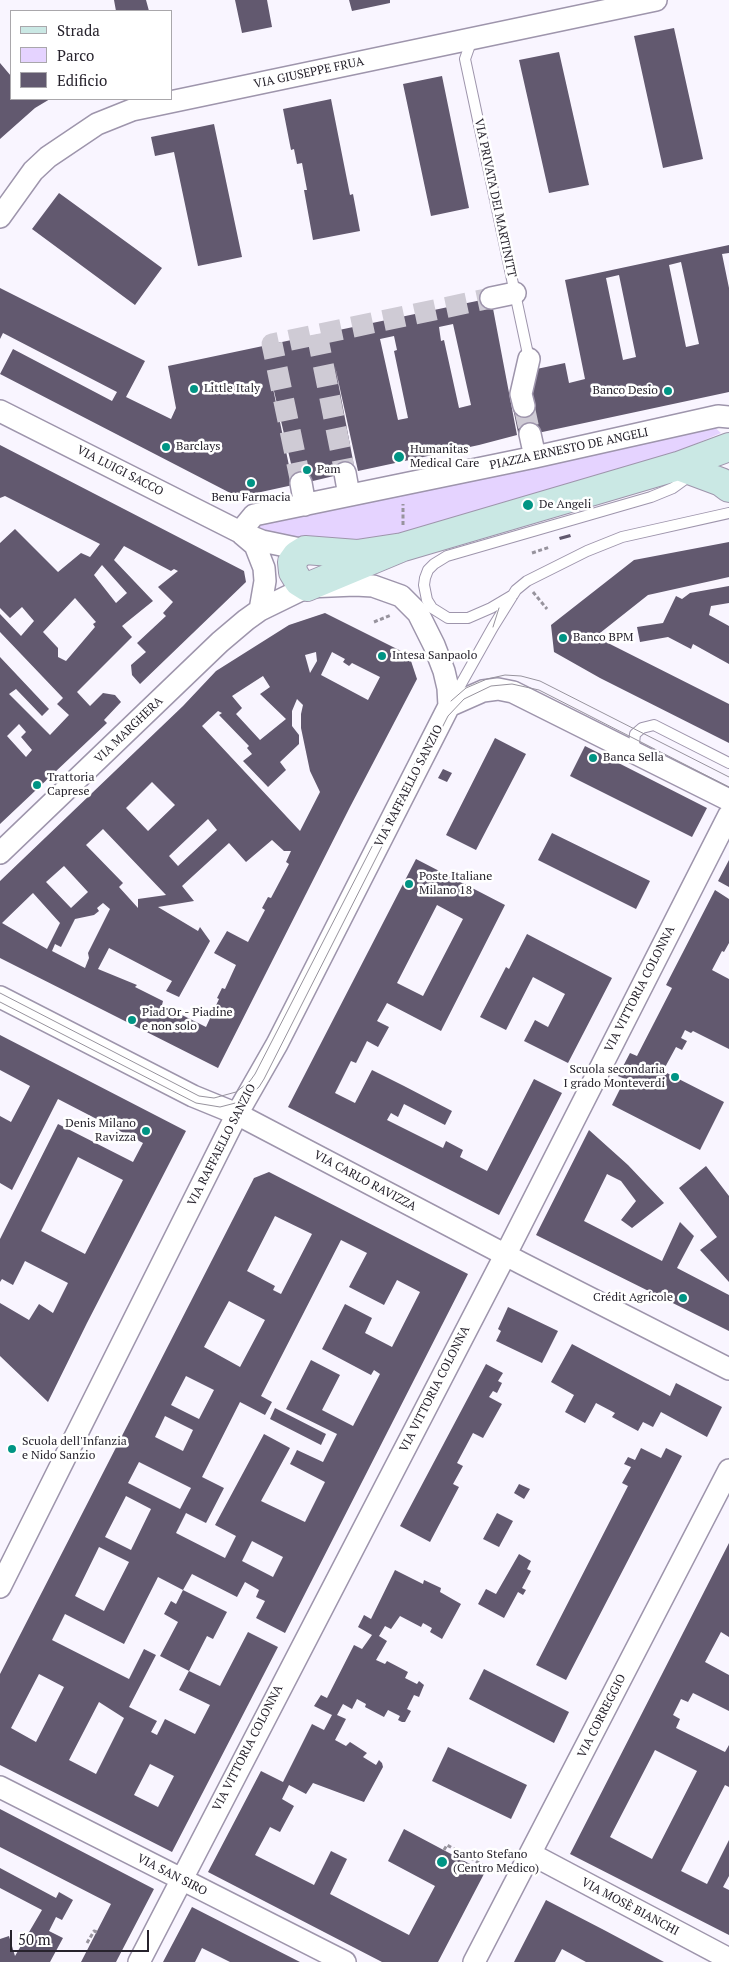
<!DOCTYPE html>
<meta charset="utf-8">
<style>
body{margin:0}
#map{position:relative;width:729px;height:1962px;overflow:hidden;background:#f9f5ff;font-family:"PT Serif",serif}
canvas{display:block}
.legend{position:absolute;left:10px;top:10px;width:162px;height:90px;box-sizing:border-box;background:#fff;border:1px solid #a9a7ab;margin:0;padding:6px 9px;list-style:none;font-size:15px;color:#27232d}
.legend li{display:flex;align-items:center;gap:10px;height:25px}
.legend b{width:25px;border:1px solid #a9a7ab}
.scale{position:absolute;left:10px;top:1930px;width:139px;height:22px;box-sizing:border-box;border:2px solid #27232d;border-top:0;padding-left:6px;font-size:15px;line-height:18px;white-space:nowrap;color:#27232d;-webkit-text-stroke:4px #fff;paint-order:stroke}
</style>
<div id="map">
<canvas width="729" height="1962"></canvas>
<ul class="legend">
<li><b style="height:6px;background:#cae8e4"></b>Strada</li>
<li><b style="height:14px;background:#e5d3ff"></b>Parco</li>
<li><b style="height:14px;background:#62596f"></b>Edificio</li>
</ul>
<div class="scale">50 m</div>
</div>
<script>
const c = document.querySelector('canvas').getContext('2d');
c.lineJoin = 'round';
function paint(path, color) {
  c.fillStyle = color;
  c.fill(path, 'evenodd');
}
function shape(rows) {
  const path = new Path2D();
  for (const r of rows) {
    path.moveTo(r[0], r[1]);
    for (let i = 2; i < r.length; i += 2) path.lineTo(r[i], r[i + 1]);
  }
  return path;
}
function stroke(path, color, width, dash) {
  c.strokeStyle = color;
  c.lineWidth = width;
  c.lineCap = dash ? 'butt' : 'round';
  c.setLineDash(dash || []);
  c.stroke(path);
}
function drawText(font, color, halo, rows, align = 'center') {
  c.font = font + ' "PT Serif",serif';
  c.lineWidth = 5;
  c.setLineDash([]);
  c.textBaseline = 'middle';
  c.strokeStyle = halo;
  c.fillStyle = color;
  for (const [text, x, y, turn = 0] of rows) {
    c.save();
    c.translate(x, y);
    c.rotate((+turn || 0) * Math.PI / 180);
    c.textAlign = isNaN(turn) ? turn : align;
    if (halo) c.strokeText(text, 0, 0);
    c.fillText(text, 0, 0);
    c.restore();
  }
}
const green = shape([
 [711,424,721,433,679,451,394,539,355,545,289,540,257,528,272,518]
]);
const building = shape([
 [114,0,146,0,149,11,116,11],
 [235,0,267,0,272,27,242,33],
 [349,0,390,0,390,3,352,11],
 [674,28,703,159,663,168,634,36],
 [559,52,589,185,549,193,519,60],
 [0,63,11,76,11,99,50,99,35,108,0,139],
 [442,76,469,208,431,216,403,84],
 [331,99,350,195,353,194,360,231,313,240,304,190,307,190,302,163,297,164,294,149,291,150,283,109],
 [214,124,242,257,198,266,174,152,155,156,151,137],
 [59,193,162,268,135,305,32,229],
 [729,245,729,253,722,254,729,288,729,392,519,437,513,408,534,404,527,371,565,363,569,383,585,379,565,280],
 [681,262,699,344,686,347,669,265],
 [619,275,636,357,623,360,606,278],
 [0,288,145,361,126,397,171,419,176,408,168,366,491,298,517,435,479,445,358,471,335,366,355,471,296,485,270,374,293,485,238,497,0,374,13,349,112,401,117,392,3,333,0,339],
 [453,324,471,405,459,408,444,340,441,341,439,327],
 [394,336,397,350,394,351,408,418,398,420,380,339],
 [0,445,244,571,246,582,140,684,132,675,131,665,146,652,137,643,166,616,163,613,173,602,158,587,178,571,174,569,171,571,124,546,114,560,153,601,122,626,132,637,77,692,90,706,103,693,115,695,121,702,104,720,107,723,0,824,0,657,49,709,42,716,16,689,9,694,50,735,69,715,57,704,63,698,0,632,0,614,21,636,34,621,22,607,10,618,0,608,0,543,15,529,58,572,81,553,90,557,100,544,5,496,0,498],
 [102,565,127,593,116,603,94,575],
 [75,598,96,622,93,624,95,627,66,661,58,657,58,648,43,632],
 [19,724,26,732,21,737,32,750,26,757,7,736],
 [570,534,571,537,560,540,559,537],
 [729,542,729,577,648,595,600,633,598,638,729,704,729,743,600,678,554,652,551,625,634,560],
 [729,586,729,603,711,606,709,615,729,626,729,664,693,644,691,649,668,637,640,642,637,627,663,623,676,596,682,599,690,593],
 [325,613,409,655,417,679,350,807,218,1068,0,958,0,881,183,706,216,671,289,625],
 [316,652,317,661,310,673,305,655],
 [332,652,345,659,343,662,349,666,352,663,380,677,368,700,321,675],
 [263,676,270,687,260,694,286,719,260,740,236,714,242,708,232,696],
 [297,699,303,705,301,714,301,728,310,771,320,792,300,831,202,726,218,711,222,713,219,715,249,746,247,748,252,754,243,761,268,787,286,770,280,762,299,744,299,735,292,726,292,711],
 [152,782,175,805,148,831,126,808],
 [208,819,217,830,178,866,169,856],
 [103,829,166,895,138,899,138,908,119,887,123,883,86,845],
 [272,840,284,851,291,851,286,862,289,864,271,898,268,897,262,908,265,910,248,942,227,931,214,953,236,965,225,989,222,988,217,998,219,999,206,1027,162,1005,163,1001,135,987,137,985,98,969,109,948,172,981,166,991,179,997,210,941,200,927,198,931,158,907,194,901,182,886,229,843,246,862],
 [64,866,88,892,71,908,46,882],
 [33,893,60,923,47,949,2,923],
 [103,903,110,909,88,953,89,958,85,968,52,951,55,944,61,947,75,919,94,915,99,911,97,908],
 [495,738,526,754,476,850,446,835],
 [585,746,707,808,692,837,570,776],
 [443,769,452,773,447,782,438,778],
 [552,833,650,881,636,909,538,860],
 [416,859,505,905,441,1031,387,1003,377,1021,389,1027,378,1047,367,1041,356,1063,351,1061,335,1093,355,1103,372,1070,404,1086,452,1111,445,1125,404,1104,398,1117,391,1113,387,1120,443,1148,446,1141,463,1150,460,1157,487,1171,534,1079,562,1093,499,1215,288,1107],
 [437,905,463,919,423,996,397,983],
 [729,860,729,887,718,881],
 [715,890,729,899,729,943,724,952,722,951,712,970,729,979,729,1049,693,1031,691,1033,685,1030,681,1038,687,1041,682,1050,676,1047,663,1071,724,1102,700,1150,612,1105,625,1079,618,1076,630,1053,637,1056,672,988,666,985],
 [527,934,612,978,568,1063,524,1041,535,1020,548,1027,565,994,533,977,506,1030,480,1017,506,967,509,969],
 [0,1035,186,1131,87,1323,48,1402,0,1356,0,1303,29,1320,39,1304,53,1313,68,1283,25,1261,13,1285,2,1279,0,1282,0,1239,58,1124,133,1162,143,1143,58,1099,12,1190,0,1183,0,1116,11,1122,30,1086,0,1070],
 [78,1157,123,1180,85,1254,41,1231],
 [589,1130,628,1165,664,1203,632,1228,621,1220,636,1201,621,1181,607,1174,584,1221,662,1261,680,1222,694,1236,677,1268,729,1295,729,1331,536,1235],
 [706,1166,729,1196,729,1282,700,1250,717,1237,679,1188],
 [269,1172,468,1274,285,1633,256,1618,265,1601,256,1597,259,1590,245,1582,237,1597,192,1574,183,1590,158,1577,124,1644,65,1614,52,1640,129,1679,144,1649,156,1655,129,1707,157,1721,151,1732,157,1735,165,1719,195,1734,210,1705,179,1690,189,1671,160,1656,178,1622,164,1614,171,1601,176,1604,183,1590,227,1612,213,1639,207,1636,189,1671,220,1686,248,1632,278,1647,172,1852,0,1765,0,1674,254,1178],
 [275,1216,312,1234,281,1294,273,1290,275,1286,247,1271],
 [341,1240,367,1253,349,1287,384,1305,397,1280,420,1292,392,1347,365,1333,372,1318,345,1304,322,1349,371,1375,374,1370,380,1374,353,1426,322,1410,340,1375,311,1360,286,1409,337,1434,323,1462,297,1450,290,1464,325,1482,305,1522,261,1501,290,1448,264,1434,215,1525,236,1536,225,1558,176,1533,186,1513,206,1523,224,1488,202,1477,240,1402,265,1415,272,1402,261,1396],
 [229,1301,265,1320,240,1367,204,1347],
 [186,1376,214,1390,199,1419,171,1405],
 [165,1416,193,1430,183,1451,155,1437],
 [139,1462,191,1488,180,1509,128,1483],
 [126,1496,151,1509,131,1550,105,1537],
 [252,1541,283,1557,273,1577,242,1561],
 [99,1547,129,1562,104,1611,75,1596],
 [39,1674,64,1687,36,1742,11,1728],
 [99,1702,124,1718,96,1774,69,1760],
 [150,1764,174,1776,158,1807,134,1795],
 [508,1307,558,1331,542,1363,496,1341,501,1331,498,1329],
 [572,1344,670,1396,676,1383,722,1407,707,1437,661,1412,653,1427,643,1422,638,1431,612,1417,615,1413,596,1403,585,1423,565,1412,574,1395,551,1382],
 [486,1364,503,1373,498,1381,502,1383,497,1393,493,1391,489,1397,502,1404,483,1438,473,1433,457,1463,463,1466,453,1484,459,1487,430,1542,400,1526],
 [275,1408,326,1434,321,1445,270,1419],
 [641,1448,661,1458,666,1448,682,1456,566,1680,536,1665,628,1486,622,1483,631,1467,624,1464,628,1457,635,1460],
 [519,1484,530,1489,524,1499,514,1493],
 [497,1513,513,1521,499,1547,483,1539],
 [729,1543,729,1637,721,1632,705,1662,729,1675,729,1711,693,1693,688,1702,681,1699,673,1715,680,1719,676,1728,725,1752,729,1745,729,1787,725,1785,681,1871,707,1884,729,1840,729,1876,723,1887,729,1890,729,1935,570,1854],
 [655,1750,697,1771,652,1859,610,1837],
 [519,1554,531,1561,527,1569,531,1571,522,1588,526,1590,523,1595,518,1592,504,1618,478,1604,486,1589,496,1594],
 [395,1570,423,1584,424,1580,441,1588,440,1592,461,1604,442,1639,430,1632,432,1628,423,1623,421,1627,400,1616,391,1629,385,1626,379,1636,387,1641,376,1660,385,1664,387,1661,408,1672,405,1678,417,1684,419,1681,424,1685,419,1697,414,1695,407,1709,411,1711,405,1722,402,1722,398,1720,400,1716,388,1710,384,1717,365,1707,366,1704,357,1699,352,1709,343,1704,337,1715,346,1719,335,1740,346,1746,350,1742,367,1753,363,1757,376,1765,379,1760,382,1763,383,1767,364,1802,313,1783,306,1794,289,1785,282,1799,294,1806,280,1832,270,1827,255,1855,314,1885,331,1851,347,1859,330,1894,409,1935,435,1886,388,1861,404,1829,485,1872,438,1962,382,1962,208,1872,261,1771,283,1782,312,1724,324,1730,332,1715,314,1706,321,1695,327,1698,354,1645,362,1649,372,1635,358,1627,364,1615,371,1619],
 [484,1669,569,1712,554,1743,469,1699],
 [448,1747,527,1785,511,1819,432,1781],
 [0,1809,154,1889,116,1962,81,1962,111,1904,0,1847],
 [0,1868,56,1898,59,1892,73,1900,62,1920,56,1917,49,1931,63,1938,50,1962,0,1962,0,1939,9,1936,15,1956,42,1910,0,1888],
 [546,1900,604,1930,664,1962,586,1962,562,1949,555,1962,514,1962],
 [192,1907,237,1930,300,1962,230,1962,202,1948,195,1962,163,1962]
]);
const streetTunnel = shape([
 [317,334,345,473],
 [524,406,530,434],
 [301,483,272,344,491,298]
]);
const path = shape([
 [403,525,403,504],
 [532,553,550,547],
 [533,592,547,609],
 [374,622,391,615],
 [444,1850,447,1845,495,1872],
 [87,1943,94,1931,97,1932]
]);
const lane = shape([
 [472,39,465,59,529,359],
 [513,595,491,608,468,618,448,618,432,608,427,600,424,585,425,578,428,570,434,564,447,556,651,497,673,488,691,475],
 [452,700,493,627,516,590,527,581,587,551,622,537,729,513],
 [639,753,634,744,635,734,642,728,654,725,729,763]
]);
const street = shape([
 [0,217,33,171,48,157,97,124,132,110,656,0],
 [491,298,515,293],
 [524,406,521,394,529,359],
 [0,411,240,532,262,541,305,550],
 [530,434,535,457],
 [345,473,349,495],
 [301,483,305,505],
 [240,532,254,515,535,457,718,416,729,417],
 [242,534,255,545,264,568,265,581,260,610],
 [449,706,483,691,498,689,513,692,729,800],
 [0,853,220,642,246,620,260,610,307,587,355,585,373,586,401,596,418,613,434,645,444,671,448,688,449,706,277,1044,237,1114,0,1587],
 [0,997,193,1096,237,1114,521,1263,729,1369],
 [0,1787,345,1962],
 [531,1854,729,1959],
 [139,1962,512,1242,729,815],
 [474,1962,729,1470]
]);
const secondary = shape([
 [678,466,721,482,729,488],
 [403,547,357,554,305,550,297,555,292,562,293,572,299,582,307,587,403,547,678,466,729,447]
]);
const tram = shape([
 [493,627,499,608],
 [451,701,466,688,487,679,505,675,521,676,540,681,729,777],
 [0,993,199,1096,214,1098,236,1092,250,1081,255,1074,433,728],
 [0,1002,196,1103,220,1107,243,1101,259,1087,264,1079,448,716,464,699,491,686,512,684,539,690,729,787]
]);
const markers = [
 [194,389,5,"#009484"],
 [668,391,5,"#009484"],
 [166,447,5,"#009484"],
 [399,457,6,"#009484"],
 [307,470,5,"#009484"],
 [251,483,5,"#009484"],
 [528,505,6,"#009484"],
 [563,638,5,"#009484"],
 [382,656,5,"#009484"],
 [593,758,5,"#009484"],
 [37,785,5,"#009484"],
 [409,884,5,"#009484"],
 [132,1020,5,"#009484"],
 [675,1077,5,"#009484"],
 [146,1131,5,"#009484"],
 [683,1298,5,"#009484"],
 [12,1449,5,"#009484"],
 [442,1862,6,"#009484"]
];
const streetNames = [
 ["VIA GIUSEPPE FRUA",309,73,-12],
 ["VIA PRIVATA DEI MARTINITT",495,198,78],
 ["PIAZZA ERNESTO DE ANGELI",569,449,-12],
 ["VIA LUIGI SACCO",120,471,27],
 ["VIA MARGHERA",129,730,-44],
 ["VIA RAFFAELLO SANZIO",409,786,-63],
 ["VIA VITTORIA COLONNA",640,989,-63],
 ["VIA RAFFAELLO SANZIO",222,1145,-63],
 ["VIA CARLO RAVIZZA",365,1181,28],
 ["VIA VITTORIA COLONNA",435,1389,-63],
 ["VIA CORREGGIO",602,1716,-63],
 ["VIA VITTORIA COLONNA",248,1748,-63],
 ["VIA SAN SIRO",172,1875,27],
 ["VIA MOSÈ BIANCHI",630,1907,28]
];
const poiNames = [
 ["Little Italy",204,389],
 ["Banco Desio",658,391,"right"],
 ["Barclays",176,447],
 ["Humanitas",410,450],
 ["Medical Care",410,464],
 ["Pam",317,470],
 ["Benu Farmacia",251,498,"center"],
 ["De Angeli",539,505],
 ["Banco BPM",573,638],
 ["Intesa Sanpaolo",392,656],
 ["Banca Sella",603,758],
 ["Trattoria",47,778],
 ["Caprese",47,792],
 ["Poste Italiane",419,877],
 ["Milano 18",419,891],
 ["Piad'Or - Piadine",142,1013],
 ["e non solo",142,1027],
 ["Scuola secondaria",665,1070,"right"],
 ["I grado Monteverdi",665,1084,"right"],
 ["Denis Milano",136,1124,"right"],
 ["Ravizza",136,1138,"right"],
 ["Crédit Agricole",673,1298,"right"],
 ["Scuola dell'Infanzia",22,1442],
 ["e Nido Sanzio",22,1456],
 ["Santo Stefano",453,1855],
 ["(Centro Medico)",453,1869]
];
paint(green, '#e5d3ff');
paint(building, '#62596f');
stroke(streetTunnel, '#cfcbd5', 21, [21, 11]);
stroke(lane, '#9e95ac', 12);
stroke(street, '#9e95ac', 24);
stroke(secondary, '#9e95ac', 30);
stroke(path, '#97939d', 3, [4, 2.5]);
stroke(lane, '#fff', 10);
stroke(street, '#fff', 21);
stroke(secondary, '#cae8e4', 28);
stroke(tram, '#97939d', 1);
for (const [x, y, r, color] of markers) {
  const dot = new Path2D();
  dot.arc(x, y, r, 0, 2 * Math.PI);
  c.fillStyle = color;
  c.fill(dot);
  stroke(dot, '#fff', 2);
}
drawText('12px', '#27232d', '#fff', streetNames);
drawText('12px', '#27232d', '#fff', poiNames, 'left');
</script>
